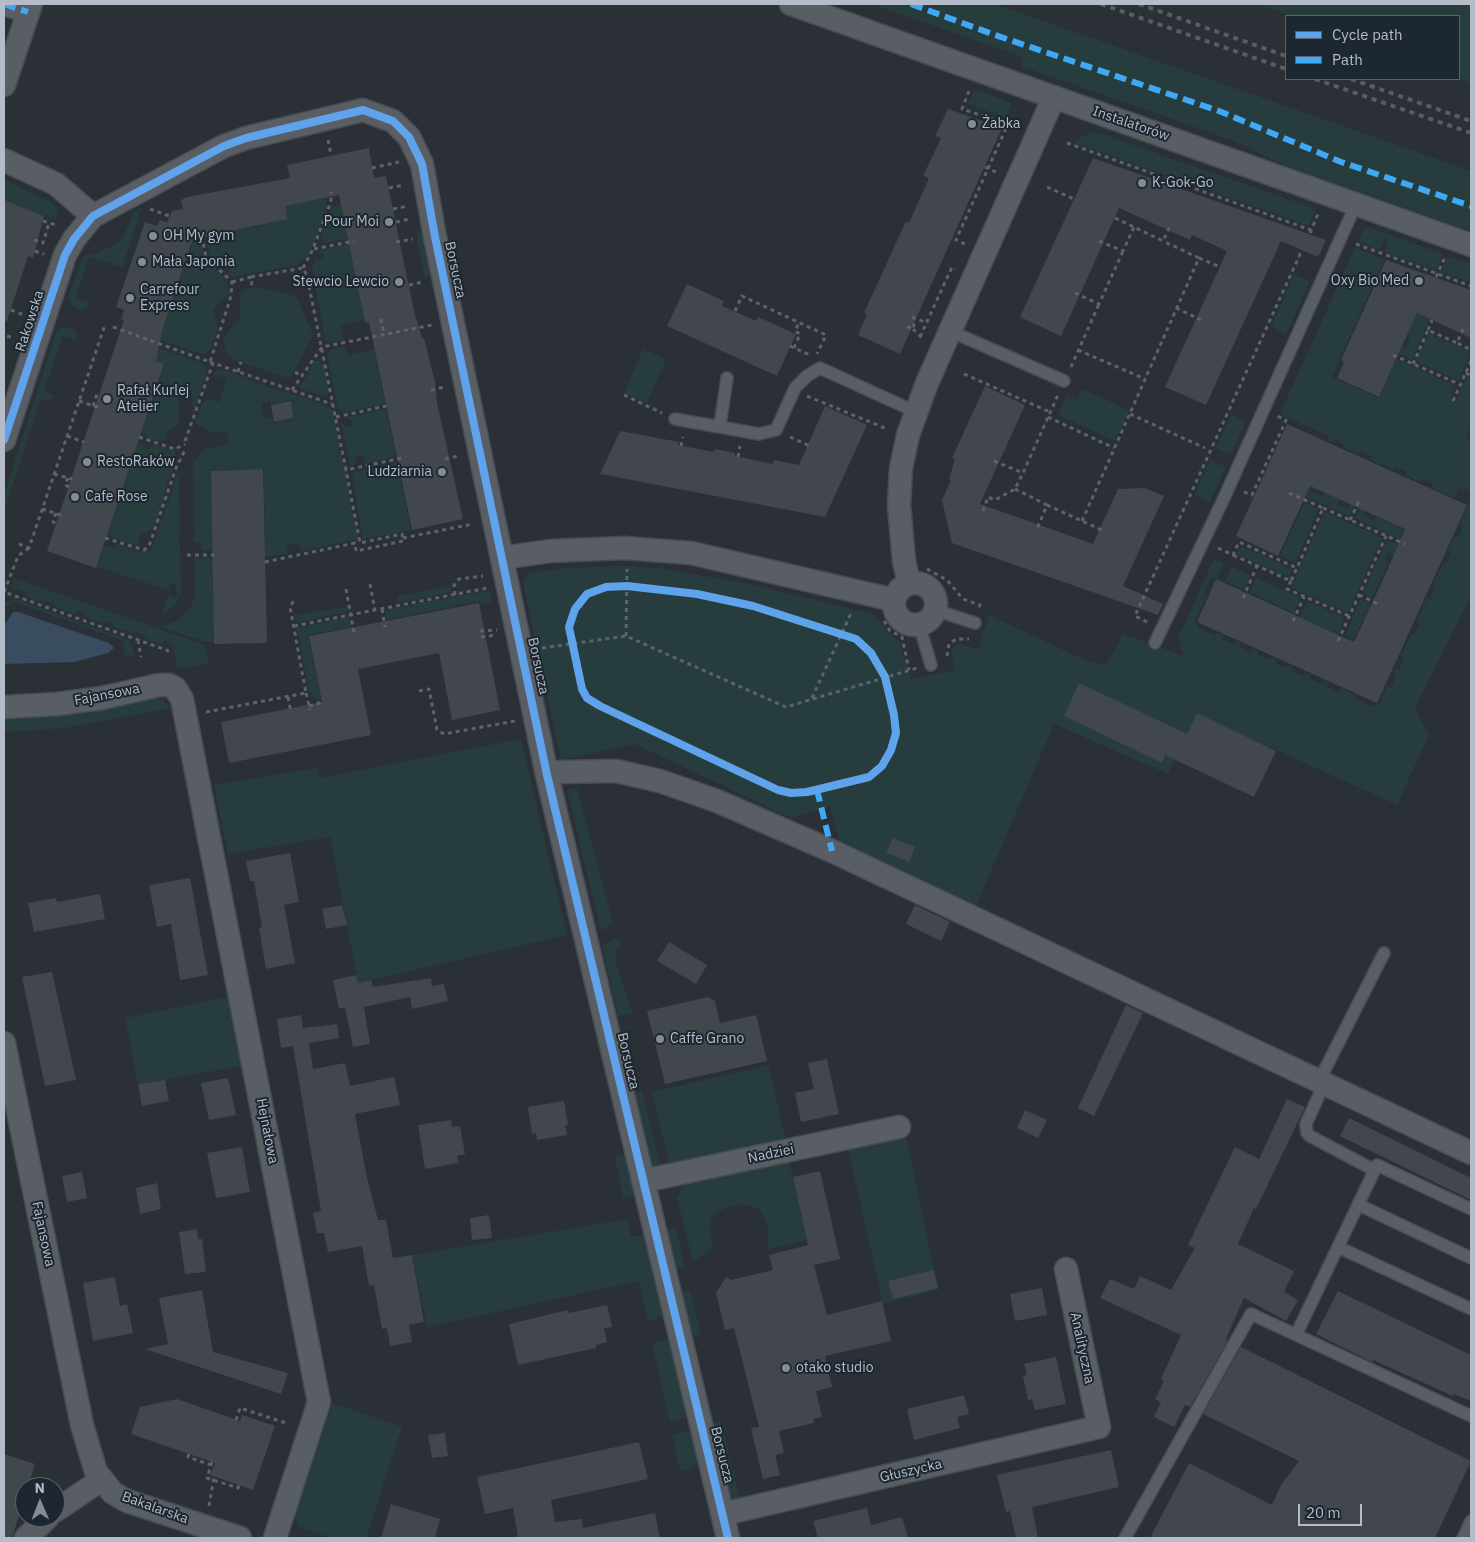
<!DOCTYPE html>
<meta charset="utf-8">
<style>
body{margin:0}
#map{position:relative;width:1475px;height:1542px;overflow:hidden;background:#2a3036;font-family:"IBM Plex Sans",sans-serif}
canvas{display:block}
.frame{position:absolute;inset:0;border:5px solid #b4bdc7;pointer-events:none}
.legend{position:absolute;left:1285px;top:15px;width:175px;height:65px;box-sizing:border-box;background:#1d2731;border:1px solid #59636d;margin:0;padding:6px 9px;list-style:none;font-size:15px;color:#b4bdc7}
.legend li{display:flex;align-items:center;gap:10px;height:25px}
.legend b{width:25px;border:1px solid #59636d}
.north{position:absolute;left:15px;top:1477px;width:50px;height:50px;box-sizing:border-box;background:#1d2731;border:1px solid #59636d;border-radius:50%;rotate:359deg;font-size:14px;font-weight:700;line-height:20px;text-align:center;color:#b4bdc7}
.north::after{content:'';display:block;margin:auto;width:18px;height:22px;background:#848c94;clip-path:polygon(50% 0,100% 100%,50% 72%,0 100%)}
.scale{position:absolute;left:1298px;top:1504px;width:64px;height:22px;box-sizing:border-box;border:2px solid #b4bdc7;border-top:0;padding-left:6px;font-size:15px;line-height:18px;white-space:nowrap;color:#b4bdc7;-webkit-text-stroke:4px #1d2731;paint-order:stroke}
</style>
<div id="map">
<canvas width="1475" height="1542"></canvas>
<div class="frame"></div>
<ul class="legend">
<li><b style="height:6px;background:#60a3ed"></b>Cycle path</li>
<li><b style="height:6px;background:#3fa9f5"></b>Path</li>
</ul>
<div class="north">N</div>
<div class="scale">20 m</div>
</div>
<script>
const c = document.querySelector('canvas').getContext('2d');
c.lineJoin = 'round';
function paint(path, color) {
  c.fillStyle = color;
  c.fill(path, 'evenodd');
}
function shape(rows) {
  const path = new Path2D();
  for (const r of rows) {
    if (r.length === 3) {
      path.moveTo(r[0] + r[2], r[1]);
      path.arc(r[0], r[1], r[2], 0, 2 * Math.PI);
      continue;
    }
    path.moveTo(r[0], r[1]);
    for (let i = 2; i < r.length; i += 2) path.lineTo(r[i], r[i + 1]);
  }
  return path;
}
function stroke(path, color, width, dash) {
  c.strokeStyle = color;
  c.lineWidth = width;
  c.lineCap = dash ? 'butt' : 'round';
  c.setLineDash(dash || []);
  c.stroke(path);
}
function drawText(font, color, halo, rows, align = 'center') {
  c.font = font + ' "IBM Plex Sans",sans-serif';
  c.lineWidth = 4;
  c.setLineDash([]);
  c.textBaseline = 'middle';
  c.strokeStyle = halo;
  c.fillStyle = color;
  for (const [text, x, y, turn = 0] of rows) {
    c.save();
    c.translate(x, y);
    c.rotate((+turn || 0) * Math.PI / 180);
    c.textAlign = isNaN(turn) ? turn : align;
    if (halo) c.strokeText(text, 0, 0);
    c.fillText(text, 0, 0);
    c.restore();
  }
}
const green = shape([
 [877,4,995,4,1471,171,1471,231,1284,165,1232,140,1021,66,1023,57,880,7],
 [1258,4,1471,4,1471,83,1459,79,1459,16,1291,16],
 [974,89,1012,103,1006,118,968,104],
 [1093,131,1316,209,1309,226,1072,142],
 [290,178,295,204,325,198,327,207,310,254,297,265,232,277,227,273,232,267,227,264,223,269,210,258,206,236,262,225,261,217],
 [4,180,50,201,57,209,57,220,4,201],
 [341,205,348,239,323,243,321,238,332,207],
 [142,207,122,267,89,257,76,298,90,303,85,310,76,309,67,299,84,256,99,252,118,243,123,237,133,213],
 [1365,226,1443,254,1436,270,1384,252,1389,238,1385,237,1380,250,1358,242],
 [424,231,432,270,425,279,416,233],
 [200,237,204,256,226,280,229,290,228,296,220,300,221,302,213,310,217,317,214,320,218,328,210,350,202,354,155,338,162,332,194,238],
 [349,244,364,320,341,325,344,340,329,343,325,340,312,267,315,258,320,260,324,255,318,252,321,250],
 [1355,247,1384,260,1332,377,1379,398,1397,359,1456,386,1450,399,1455,402,1467,376,1471,378,1471,426,1466,437,1471,440,1471,493,1459,488,1454,498,1432,488,1433,484,1422,479,1420,482,1406,476,1407,472,1395,467,1394,470,1371,460,1372,457,1360,451,1359,454,1344,448,1345,445,1334,439,1332,442,1327,440,1329,436,1280,414],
 [1448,256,1471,264,1471,283,1441,272],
 [1294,275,1310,281,1286,334,1271,327],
 [256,287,296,296,313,335,291,377,287,378,235,360,225,351,224,339,226,334,240,319,240,293,243,290],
 [1417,313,1430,319,1412,360,1399,354,1402,347,1405,348,1410,337,1407,336],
 [66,327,75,329,78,340,63,336,44,391,54,395,51,402,41,399,4,510,4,495,57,330],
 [1429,333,1471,352,1459,381,1416,361],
 [153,346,203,363,207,370,193,416,192,390,178,391,178,425,166,433,168,438,161,441,145,437,146,434,142,432,165,364,147,358],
 [345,346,347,355,374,349,385,404,343,413,338,409,327,355,331,349],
 [643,349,666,359,647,403,624,393],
 [318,360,324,364,329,393,325,397,301,389,299,386,309,373,308,372,314,362],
 [223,369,273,389,310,399,333,410,340,448,338,449,342,457,358,539,301,551,299,543,286,546,287,554,262,557,262,539,265,539,264,469,211,470,213,550,201,550,201,543,194,542,193,462,206,448,228,445,228,433,211,432,195,423,201,405,209,399,219,402,227,379,217,376,215,381,214,372],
 [291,400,295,419,274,423,272,417,264,419,261,403,270,401,271,404],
 [1082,389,1129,410,1115,441,1058,415,1067,395,1077,400],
 [386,409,396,457,363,464,364,457,358,454,353,466,350,465,341,423,350,428,353,423,347,417],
 [1231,415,1245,421,1231,455,1216,448],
 [138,443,149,450,151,444,175,451,177,459,163,496,165,497,155,527,139,536,139,544,136,545,107,536],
 [1210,460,1226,467,1210,502,1194,495],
 [397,462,411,530,363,539,352,473],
 [179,470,180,534,178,534,178,540,180,540,181,594,174,607,162,613,168,595,170,593,170,597,177,597,176,584,170,584,169,590,97,567,104,545,115,549,117,544,141,553,152,548],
 [1310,486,1310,491,1323,497,1326,493,1339,498,1337,504,1348,509,1350,504,1354,506,1349,516,1305,496],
 [1471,496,1471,596,1418,702,1416,711,1429,735,1397,805,1197,714,1168,774,1054,724,976,906,839,841,830,807,791,818,635,744,561,760,523,582,530,573,565,568,619,566,658,568,744,583,874,614,887,632,899,641,911,679,955,670,951,651,958,643,978,650,989,615,1085,660,1106,665,1123,634,1184,656,1178,638,1214,559,1224,563,1217,579,1211,577,1204,593,1207,594,1195,622,1198,624,1197,627,1216,636,1218,633,1223,635,1222,639,1234,644,1235,641,1241,643,1240,647,1251,652,1253,649,1258,651,1257,655,1269,660,1271,657,1276,659,1275,663,1286,668,1288,665,1293,667,1292,671,1304,676,1306,673,1311,675,1310,679,1321,684,1323,680,1329,683,1327,687,1339,692,1341,688,1355,695,1354,699,1373,707,1375,704,1379,705,1387,686,1391,687,1396,676,1393,674,1395,668,1399,670,1404,658,1401,656,1411,634,1414,635,1420,623,1416,621,1427,598,1430,599,1436,588,1432,586,1443,563,1446,564,1451,553,1448,551,1454,537,1458,538,1463,526,1460,525],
 [1304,503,1319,509,1295,563,1280,556],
 [1360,508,1365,510,1363,515,1374,521,1376,517,1403,529,1401,540,1355,518],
 [1325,512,1382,538,1348,613,1291,587],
 [1387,540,1398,545,1393,555,1388,553,1385,561,1388,563,1372,598,1363,594],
 [1241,546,1292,569,1289,578,1237,554],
 [194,558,211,558,213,561,214,642,206,642,160,627,179,620,191,607,195,595],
 [1232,567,1250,575,1244,590,1225,581],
 [14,578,205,645,209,662,184,669,176,666,174,645,164,641,163,645,144,638,145,635,136,632,134,634,114,627,114,624,105,621,104,624,85,617,86,614,77,611,75,614,54,607,55,604,46,601,45,603,26,596,27,593,11,587],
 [1256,578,1301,598,1294,613,1250,592],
 [451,586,452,592,398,603,397,596],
 [490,590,492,602,490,603,481,605,480,601,387,620,385,610],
 [15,599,129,640,135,656,124,655,124,641,15,602,4,607,4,603],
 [1360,599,1371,604,1353,639,1346,636,1345,638],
 [1307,601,1345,618,1338,634,1300,617],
 [347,606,348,612,296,623,294,613,298,615],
 [349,617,350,627,308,635,321,700,318,700,309,692,297,628],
 [153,698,162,700,172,708,64,728,4,732,4,717],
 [521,739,567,935,358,983,330,837,228,854,214,785,317,768,319,778],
 [577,788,613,923,601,931,567,790],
 [618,937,622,944,617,949,615,960,633,1013,618,1016,602,946],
 [229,997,242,1066,138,1084,125,1018],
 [769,1065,786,1143,670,1167,652,1092],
 [642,1090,662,1173,651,1173,633,1095],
 [906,1135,938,1290,883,1304,848,1148],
 [624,1155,627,1155,636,1193,635,1195,623,1198,615,1157],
 [789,1161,807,1240,768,1249,768,1227,760,1210,744,1204,734,1205,721,1210,712,1216,710,1226,712,1244,710,1251,693,1262,677,1198,685,1183],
 [628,1219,631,1236,647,1236,665,1313,663,1316,648,1322,639,1281,427,1327,412,1255],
 [676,1228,685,1268,677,1269,674,1267,666,1234,668,1230],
 [690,1290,701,1334,693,1336,690,1334,680,1293],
 [669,1339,672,1343,689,1417,670,1422,652,1343],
 [333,1403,402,1427,366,1538,332,1538,299,1527,294,1515],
 [721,1421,741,1504,732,1503,726,1486,712,1424],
 [686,1431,693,1433,700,1461,690,1469,680,1471,672,1435]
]);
const water = shape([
 [13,612,18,612,109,643,114,648,108,653,75,662,4,664,4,626]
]);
const building = shape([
 [948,109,1002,128,900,354,858,335,867,314,864,313,906,221,909,223,929,178,923,176,941,138,935,136],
 [369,148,374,178,386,176,414,311,422,338,424,338,435,382,437,403,463,519,412,530,369,322,365,323,339,195,285,206,287,219,193,239,162,331,156,361,164,364,96,568,47,551,124,320,121,319,124,310,116,307,145,222,157,226,160,220,167,222,172,211,183,209,181,200,187,197,290,178,287,165],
 [1093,158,1326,240,1318,257,1281,241,1206,405,1165,387,1227,251,1192,235,1190,240,1119,208,1061,336,1020,317],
 [4,200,44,216,33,258,28,256,7,321,4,321],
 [1386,260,1471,290,1471,338,1417,313,1379,397,1337,378,1344,362,1341,360],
 [687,284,724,301,722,306,756,321,758,317,796,334,777,376,667,326],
 [985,386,1025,405,980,504,1093,544,1118,489,1145,488,1164,496,1123,586,1163,604,1158,615,952,543,942,500,951,480,949,479,955,459,952,458],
 [291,401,294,418,274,422,271,405],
 [825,406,867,425,825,517,600,474,620,431,679,442,678,445,714,452,715,449,735,453,735,456,773,464,774,460,799,465],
 [1287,424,1467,505,1377,703,1197,622,1216,579,1354,642,1386,573,1405,529,1310,486,1278,556,1236,536],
 [263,469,267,643,214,644,211,471],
 [479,603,500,710,452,720,439,653,358,669,371,735,229,763,221,722,322,702,309,636],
 [1079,683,1187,734,1197,713,1276,751,1254,797,1165,755,1162,763,1064,716],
 [893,838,915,847,909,862,886,852],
 [290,853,299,902,284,905,295,963,266,969,259,928,262,927,254,881,250,881,246,861],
 [190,878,208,975,180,980,171,924,157,927,149,885],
 [100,894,105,919,34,932,28,903,56,898,57,902],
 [342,905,347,925,326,929,322,909],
 [915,905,950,922,941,941,906,924],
 [669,942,707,965,696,984,657,961],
 [52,972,76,1080,45,1086,22,977],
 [356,975,358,983,371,980,373,987,431,978,432,986,444,984,448,1001,412,1009,410,997,364,1007,370,1044,353,1047,345,1007,339,1009,333,980],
 [708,997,715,1001,720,1023,756,1015,767,1061,665,1084,647,1011],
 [1126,1005,1143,1013,1094,1116,1078,1108],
 [301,1015,303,1028,337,1024,339,1038,309,1043,313,1069,345,1063,350,1086,394,1077,400,1105,355,1114,367,1178,378,1220,386,1220,393,1258,412,1255,424,1322,409,1325,412,1342,390,1346,387,1328,382,1329,374,1285,369,1286,362,1246,328,1252,324,1233,317,1233,313,1213,321,1211,293,1046,281,1048,277,1019],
 [827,1059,839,1114,801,1122,795,1093,814,1089,808,1063],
 [228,1078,236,1115,209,1120,201,1083],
 [165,1080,169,1101,142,1106,138,1084],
 [1287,1099,1305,1107,1256,1209,1254,1208,1238,1244,1294,1271,1284,1292,1298,1300,1286,1321,1244,1298,1226,1339,1228,1340,1190,1407,1185,1405,1174,1427,1154,1417,1161,1402,1155,1399,1164,1381,1161,1379,1181,1335,1100,1298,1110,1279,1134,1289,1140,1276,1171,1290,1195,1248,1188,1245,1235,1147,1259,1159],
 [564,1101,568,1125,565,1125,567,1135,537,1140,536,1133,532,1134,528,1107],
 [1025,1110,1047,1120,1038,1138,1017,1128],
 [1349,1118,1471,1178,1471,1200,1340,1136],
 [451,1120,452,1127,460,1126,465,1154,457,1156,459,1163,425,1169,418,1125],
 [242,1147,250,1192,216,1198,207,1153],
 [820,1171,840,1259,814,1265,827,1315,882,1301,891,1341,825,1356,832,1387,816,1391,822,1417,813,1419,814,1423,779,1431,784,1453,775,1455,780,1475,763,1479,751,1428,759,1427,734,1328,725,1330,716,1293,726,1277,731,1280,773,1270,769,1255,808,1245,793,1177],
 [82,1172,87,1198,67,1202,62,1176],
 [157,1183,161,1209,140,1214,136,1188],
 [489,1215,492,1238,472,1240,470,1218],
 [197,1229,198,1239,202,1239,206,1272,185,1274,179,1232],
 [934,1270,938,1288,893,1299,888,1281],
 [115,1277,120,1306,127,1304,133,1333,93,1341,83,1283],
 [1042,1288,1047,1315,1015,1321,1010,1294],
 [202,1290,213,1352,288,1373,281,1394,145,1349,168,1344,159,1298],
 [1338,1291,1471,1355,1471,1401,1454,1394,1453,1396,1373,1360,1372,1362,1316,1334],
 [607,1305,612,1327,604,1328,607,1342,596,1345,596,1348,518,1365,509,1324,568,1310,569,1313],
 [1241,1347,1471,1461,1435,1538,1150,1538,1189,1463,1272,1505,1281,1485,1299,1461,1203,1414],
 [1056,1357,1066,1404,1035,1410,1032,1399,1028,1400,1023,1376,1027,1375,1024,1364],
 [964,1395,969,1414,957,1417,960,1428,914,1440,907,1409],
 [177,1399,240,1421,242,1415,275,1426,253,1490,210,1475,215,1463,131,1434,140,1407],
 [445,1433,448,1456,432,1458,428,1435],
 [639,1442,648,1479,551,1500,555,1522,582,1519,583,1528,655,1513,660,1538,518,1538,513,1508,485,1514,477,1477],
 [1111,1450,1119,1487,1032,1507,1038,1538,1016,1538,1010,1511,1006,1512,997,1475],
 [4,1454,35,1464,28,1487,25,1487,25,1496,12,1538,4,1538],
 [391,1504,440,1519,435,1538,381,1538],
 [867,1508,871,1525,902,1517,908,1538,818,1538,813,1521]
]);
const path = shape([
 [969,91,962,109,1008,124,1018,122],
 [328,140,331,155],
 [1067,143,1311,230],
 [985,167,998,173],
 [372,168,399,162],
 [1047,187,1074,199],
 [389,188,404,185],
 [150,209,169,216],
 [393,209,408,206],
 [1115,218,1163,241,1170,226],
 [43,221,56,225],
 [396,222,410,219],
 [1310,233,1318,214],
 [34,240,43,243,49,223],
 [1099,241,1123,251,1134,227],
 [396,242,413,239],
 [965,244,956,240,1008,124],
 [1356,244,1471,286],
 [314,249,354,241],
 [35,251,44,254],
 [1199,258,1220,267],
 [303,268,313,249,331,201,331,192],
 [251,277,303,268,307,276,346,470,402,458],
 [1436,277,1445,257],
 [232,282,251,277,252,287],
 [409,285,423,282],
 [1075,293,1099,304,1123,251],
 [1176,308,1201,320],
 [11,310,24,315],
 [735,311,742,296,826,335,817,354],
 [912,317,927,323],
 [381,319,384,335],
 [113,327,210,362,231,296,232,282,206,257,201,231],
 [907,327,913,329,914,325,909,323],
 [913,329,922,338],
 [1463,329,1457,343,1471,350],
 [1428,330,1432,320],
 [7,336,13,338],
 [920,337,952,267,955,269],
 [790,346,810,355],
 [794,348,800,334,795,331,799,323],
 [1078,350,1145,379],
 [1393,355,1461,385],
 [210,362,332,404],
 [1413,364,1428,330,1457,343],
 [1071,367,1099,304],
 [238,372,241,362],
 [295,372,301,376],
 [1466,373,1471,376],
 [964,374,1050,412],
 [292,390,322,347,432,325],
 [431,390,445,387],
 [624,395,662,413],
 [807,396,887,429],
 [79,401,100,408],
 [1453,401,1471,361],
 [93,406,97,394,100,395],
 [1130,414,1205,448],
 [336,417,386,406],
 [1048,417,1114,448],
 [67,436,84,442],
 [139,437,175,449,185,444],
 [790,437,812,447],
 [185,441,213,363],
 [681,446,683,437],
 [738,457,740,446],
 [445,459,459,456],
 [994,461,1023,473,1058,395],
 [54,474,72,479],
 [68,478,65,485,69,487],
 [1015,489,1047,505,1037,529],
 [1244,492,1252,495,1286,420,1277,416],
 [1289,493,1323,508,1297,568],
 [1047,505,1104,531],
 [1323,508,1405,544],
 [42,509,64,516],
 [983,511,988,497,995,500,1015,489,1023,473],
 [56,513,53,522,57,524],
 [1350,520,1359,501],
 [1082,521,1199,258,1163,241],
 [105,538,144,550,149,546,176,468,185,450],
 [403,538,473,524],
 [19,544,29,548,105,325],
 [29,548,18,556,4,592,169,651],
 [1218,548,1233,555,1239,542,1297,568,1291,581,1233,555],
 [187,555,214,555],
 [265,562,355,543,356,551,403,541,402,534,360,543,346,470],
 [927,569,947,580,963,599,980,605,979,608],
 [1291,581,1287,589,1349,616],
 [370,584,375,610],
 [346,589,354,633],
 [455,595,454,585,459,579,483,576],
 [1359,595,1378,604],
 [1243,598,1257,566],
 [382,609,385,627],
 [884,621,890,631,902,637,909,670],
 [1293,621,1304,597],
 [1147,622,1135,616,1302,250],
 [294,626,487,588],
 [480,631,497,630],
 [626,636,627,569],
 [481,637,497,635],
 [138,640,141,657],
 [1338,641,1386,536],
 [542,648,626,636,786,707,917,668],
 [947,656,949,644,956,639,969,639],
 [419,691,429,689,437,730,444,734,515,721],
 [306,693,310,710],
 [288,697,291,713],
 [812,698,852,611],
 [309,706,319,703,320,708],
 [206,712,306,693,290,607,294,600],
 [236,1420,240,1408,289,1424],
 [189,1454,188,1457,211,1465],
 [212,1462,207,1478,238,1488,239,1485],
 [209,1506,214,1477]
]);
const lane = shape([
 [950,331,1064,381],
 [675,419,759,434,776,430,795,388,807,376,820,368,916,412],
 [720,425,727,378],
 [935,610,975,623],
 [919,624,931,665],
 [1155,643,1224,498,1356,204],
 [1319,1081,1384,953],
 [1324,1084,1306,1124,1307,1133,1310,1136,1374,1170],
 [1359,1205,1471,1258],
 [1338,1247,1471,1309],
 [1296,1335,1377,1165,1471,1209],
 [1125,1538,1251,1314,1471,1416],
 [1463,1538,1471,1521]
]);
const street = shape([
 [4,4,28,12],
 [791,4,1471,245],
 [4,85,31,4],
 [4,160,56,184,93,216],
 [4,440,65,255,74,239,93,216,224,146,246,138,363,110,393,121,409,137,422,164,435,237,547,775,728,1538],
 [502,558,550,551,624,548,691,553,894,600],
 [909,583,904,561,899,505,901,468,908,435,927,383,1054,97],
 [915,604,21],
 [4,707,57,704,102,698,159,685,169,685,175,688,182,699,319,1402,275,1538],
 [547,775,560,772,616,771,660,781,717,801,832,851,1471,1153],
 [4,1043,82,1425,96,1472,113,1493,127,1501,240,1538],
 [643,1181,899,1127],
 [55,1511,101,1480],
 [723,1514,1099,1427,1066,1269],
 [26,1538,48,1517]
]);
const rail = shape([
 [1101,4,1286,69],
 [1139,4,1286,56],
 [1315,79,1471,133],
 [1351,79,1471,121]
]);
const quiet = shape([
 [4,4,28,12],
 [911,4,995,35,1219,111,1341,162,1471,206],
 [817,790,832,851]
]);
const cycleway = shape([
 [4,440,65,255,74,239,93,216,224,146,246,138,363,110,393,121,409,137,422,164,435,237,547,775,728,1538],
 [627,586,697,594,753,606,856,639,871,653,885,677,894,715,896,733,891,750,882,766,869,777,807,792,791,793,778,790,600,706,587,698,582,689,569,627,575,609,587,594,606,587,627,586]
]);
const markers = [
 [972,124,5,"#848c94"],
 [1142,183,5,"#848c94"],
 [389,222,5,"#848c94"],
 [153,236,5,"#848c94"],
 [142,262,5,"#848c94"],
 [1419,281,5,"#848c94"],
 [399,282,5,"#848c94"],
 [130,298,5,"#848c94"],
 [107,399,5,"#848c94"],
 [87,462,5,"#848c94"],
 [442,472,5,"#848c94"],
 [75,497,5,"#848c94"],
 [660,1039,5,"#848c94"],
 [786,1368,5,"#848c94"]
];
const poiNames = [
 ["Żabka",982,124],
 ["K-Gok-Go",1152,183],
 ["Pour Moi",379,222,"right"],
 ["OH My gym",163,236],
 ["Mała Japonia",152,262],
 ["Oxy Bio Med",1409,281,"right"],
 ["Stewcio Lewcio",389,282,"right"],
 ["Carrefour",140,290],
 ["Express",140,306],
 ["Rafał Kurlej",117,391],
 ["Atelier",117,407],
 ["RestoRaków",97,462],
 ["Ludziarnia",432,472,"right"],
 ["Cafe Rose",85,497],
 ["Caffe Grano",670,1039],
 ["otako studio",796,1368]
];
const streetNames = [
 ["Instalatorów",1131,124,19],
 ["Borsucza",455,270,78],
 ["Rakowska",30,321,-72],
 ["Borsucza",538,666,78],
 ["Fajansowa",107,695,-11],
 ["Borsucza",628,1061,77],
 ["Hejnałowa",267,1131,79],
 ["Nadziei",771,1154,-12],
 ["Fajansowa",43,1234,78],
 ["Analityczna",1082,1348,78],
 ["Borsucza",722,1455,76],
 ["Głuszycka",911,1471,-13],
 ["Bakalarska",155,1508,20]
];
paint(green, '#273c3d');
paint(water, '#394c60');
paint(building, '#42474d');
stroke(lane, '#484c51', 14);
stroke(street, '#484c51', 25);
stroke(path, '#5d6368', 3, [4, 4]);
stroke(lane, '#595e65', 11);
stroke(street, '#595e65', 22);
stroke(rail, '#585d62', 4, [5, 5]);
stroke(quiet, '#3fa9f5', 6, [12, 6]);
stroke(cycleway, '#60a3ed', 8);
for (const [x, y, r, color] of markers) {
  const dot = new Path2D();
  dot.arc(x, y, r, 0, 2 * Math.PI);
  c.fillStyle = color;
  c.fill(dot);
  stroke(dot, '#1d2731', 2);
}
drawText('14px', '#b4bdc7', '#1d2731', poiNames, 'left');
drawText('14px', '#b4bdc7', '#1d2731', streetNames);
</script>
